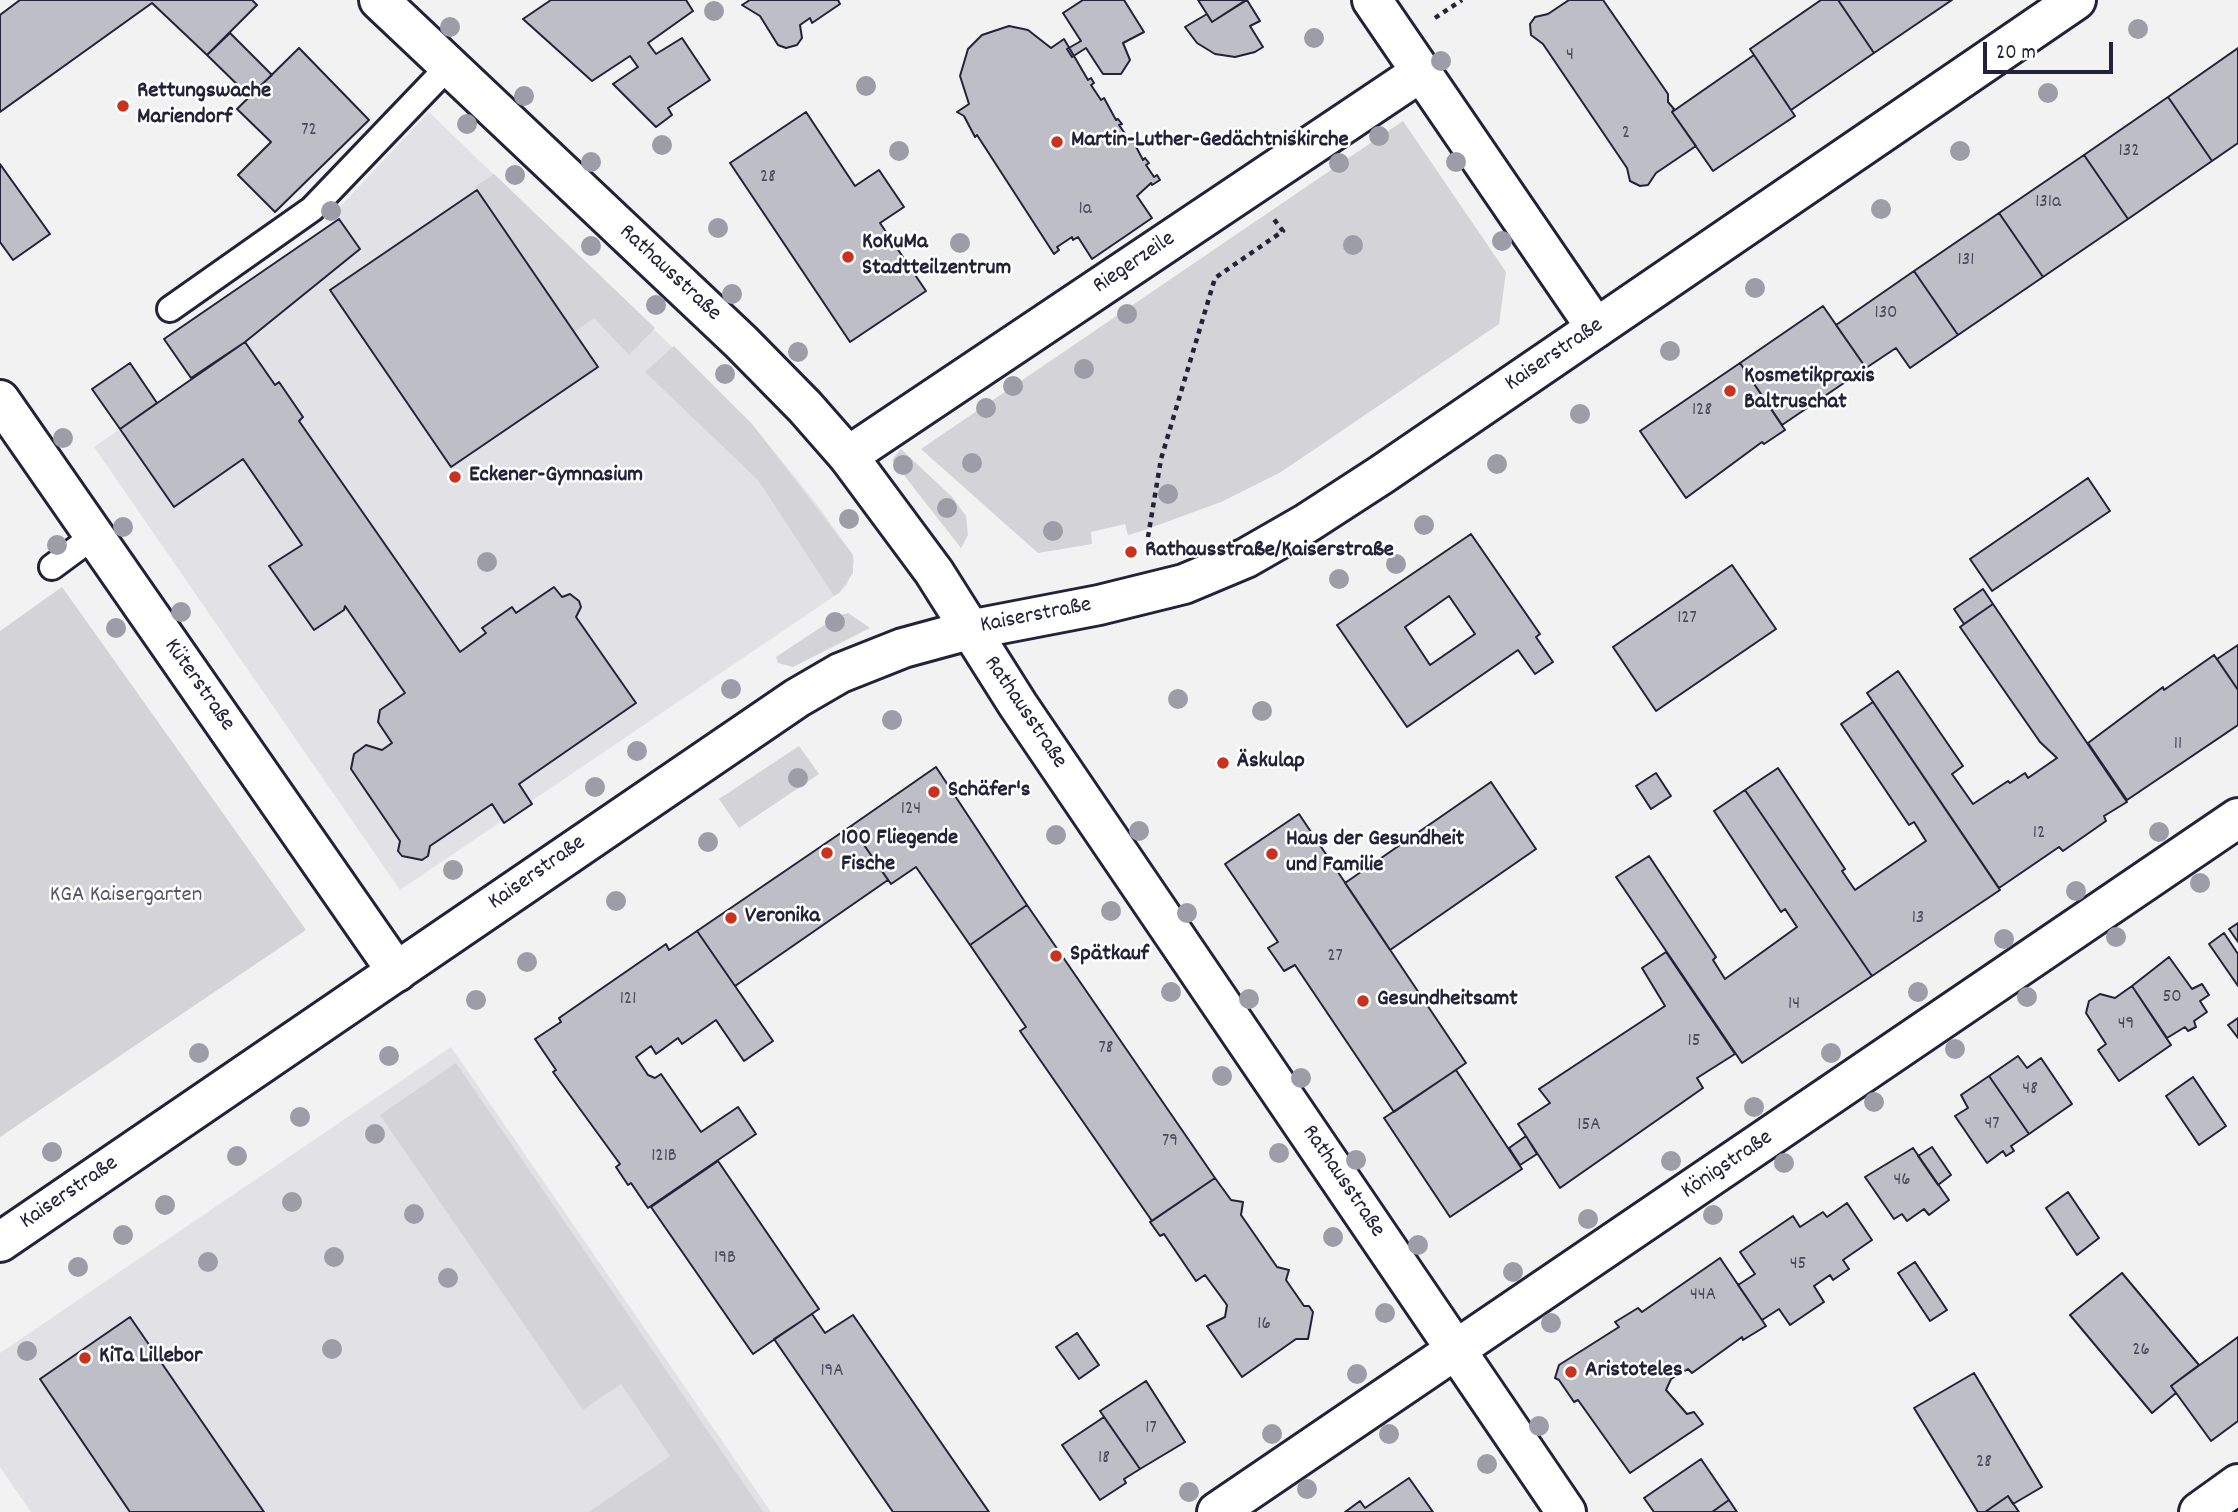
<!DOCTYPE html>
<meta charset="utf-8">
<style>
body{margin:0}
#map{position:relative;width:2238px;height:1512px;overflow:hidden;background:#f2f2f3;font-family:Dekko,sans-serif}
canvas{display:block}
.scale{position:absolute;left:1983px;top:42px;width:130px;height:32px;box-sizing:border-box;border:4px solid #22223b;border-top:0;padding-left:9px;font-size:21px;line-height:24px;white-space:nowrap;color:#22223b;-webkit-text-stroke:5px #fff;paint-order:stroke}
</style>
<div id="map">
<canvas width="2238" height="1512"></canvas>
<div class="scale">20 m</div>
</div>
<script>
const c = document.querySelector('canvas').getContext('2d');
c.lineJoin = 'round';
function paint(path, color) {
  c.fillStyle = color;
  c.fill(path, 'evenodd');
}
function shape(rows) {
  const path = new Path2D();
  for (const r of rows) {
    path.moveTo(r[0], r[1]);
    for (let i = 2; i < r.length; i += 2) path.lineTo(r[i], r[i + 1]);
  }
  return path;
}
function stroke(path, color, width, dash) {
  c.strokeStyle = color;
  c.lineWidth = width;
  c.lineCap = dash ? 'butt' : 'round';
  c.setLineDash(dash || []);
  c.stroke(path);
}
function drawText(font, color, halo, rows, align = 'center') {
  c.font = font + ' Dekko,sans-serif';
  c.lineWidth = 5;
  c.setLineDash([]);
  c.textBaseline = 'middle';
  c.strokeStyle = halo;
  c.fillStyle = color;
  for (const [text, x, y, turn = 0] of rows) {
    c.save();
    c.translate(x, y);
    c.rotate((+turn || 0) * Math.PI / 180);
    c.textAlign = isNaN(turn) ? turn : align;
    if (halo) c.strokeText(text, 0, 0);
    c.fillText(text, 0, 0);
    c.restore();
  }
}
const built = shape([
 [429,112,752,424,819,507,853,555,854,563,847,585,839,593,400,890,94,447,245,342,360,249,335,212],
 [451,1047,771,1512,31,1512,0,1467,0,1353]
]);
const green = shape([
 [1403,121,1506,272,1499,324,1281,472,1221,502,1139,532,1128,535,1125,524,1091,532,1092,544,1038,553,921,449],
 [494,174,655,328,629,355,594,318,574,332,475,187],
 [674,346,752,424,853,555,853,573,839,593,834,596,758,480,645,372],
 [901,449,952,497,966,516,968,535,961,548,892,460],
 [62,587,306,930,0,1137,0,631],
 [848,613,870,628,793,667,778,663,776,657,838,616],
 [799,746,819,774,739,828,719,799],
 [456,1063,763,1512,589,1512,670,1456,621,1384,583,1410,380,1115]
]);
const building = shape([
 [20,0,252,0,257,5,207,55,152,3,0,112,0,15,20,0],
 [551,0,686,0,693,11,648,43,656,54,682,38,710,80,668,108,672,115,656,127,613,84,638,67,630,56,592,81,523,19,551,0],
 [750,0,838,0,840,4,812,23,810,18,800,25,802,38,797,45,786,48,778,45,760,16,742,5,750,0],
 [1083,0,1124,0,1144,32,1123,43,1130,60,1121,74,1103,74,1086,48,1072,57,1067,49,1081,41,1063,13,1083,0],
 [1198,0,1246,0,1212,22,1198,0],
 [1247,0,1260,21,1250,26,1263,47,1255,52,1235,57,1215,54,1197,43,1185,27,1207,14,1212,22,1247,0],
 [1569,0,1603,0,1668,94,1668,102,1674,109,1672,112,1696,146,1656,173,1648,185,1640,186,1630,181,1627,168,1543,44,1531,35,1530,24,1535,17,1548,14,1569,0],
 [1821,0,1838,0,1874,53,1791,110,1750,49,1821,0],
 [1838,0,1952,0,1874,53,1838,0],
 [1009,26,1028,30,1051,48,1064,39,1088,80,1091,78,1094,83,1091,85,1101,100,1104,98,1116,120,1118,119,1122,124,1119,125,1128,138,1131,137,1143,160,1145,158,1149,163,1146,165,1154,177,1157,175,1160,180,1152,185,1151,183,1137,196,1152,218,1092,259,1078,237,1073,240,1072,237,1057,247,1059,250,1054,254,977,135,975,137,964,116,957,112,969,104,960,76,968,49,982,35,1009,26],
 [230,33,272,75,249,96,207,55,230,33],
 [299,48,369,120,275,212,238,175,271,142,237,109,299,48],
 [2238,48,2238,143,2212,161,2168,97,2238,48],
 [1754,55,1795,116,1713,171,1672,112,1754,55],
 [2168,97,2212,161,2128,219,2084,155,2168,97],
 [806,112,855,186,879,170,904,207,880,223,926,291,850,342,730,163,806,112],
 [2084,155,2128,219,2043,277,1999,213,2084,155],
 [0,164,50,234,13,260,0,242,0,164],
 [477,190,598,367,451,467,330,290,477,190],
 [1999,213,2043,277,1958,335,1914,271,1999,213],
 [339,219,360,249,245,342,191,378,164,339,339,219],
 [1914,271,1958,335,1910,368,1896,348,1866,368,1836,325,1914,271],
 [1823,306,1866,368,1782,425,1740,363,1823,306],
 [245,342,275,385,279,382,303,417,299,421,460,652,486,633,482,628,512,607,516,613,554,587,562,597,570,594,579,601,581,607,576,617,636,703,519,784,532,804,504,823,492,804,430,846,428,856,422,860,402,856,398,851,400,841,351,769,354,754,366,745,382,750,392,743,378,722,380,710,405,693,345,606,344,610,314,630,269,566,302,545,243,459,174,507,120,429,245,342],
 [130,363,157,403,120,429,92,389,130,363],
 [1740,363,1785,430,1764,444,1762,442,1686,498,1640,431,1740,363],
 [2088,478,2110,511,1992,591,1970,559,2088,478],
 [1471,534,1540,634,1536,637,1553,662,1535,674,1518,650,1407,727,1337,625,1471,534],
 [1449,596,1475,634,1430,665,1405,627,1449,596],
 [1732,565,1776,629,1656,711,1613,647,1732,565],
 [1983,589,1993,604,1964,624,1954,609,1983,589],
 [1993,604,2127,802,2104,816,2106,821,2063,851,2059,847,1999,888,1867,693,1898,671,1963,766,1952,774,1973,804,2008,781,2010,783,2025,773,2028,778,2057,758,2040,742,1960,627,1993,604],
 [2238,645,2238,690,2217,659,2238,645],
 [2214,655,2238,690,2238,725,2127,800,2088,743,2163,687,2164,690,2214,655],
 [1873,702,2000,890,1872,976,1745,790,1778,768,1845,869,1842,871,1855,890,1926,841,1914,822,1909,825,1841,724,1873,702],
 [936,767,1027,905,970,945,916,867,891,884,851,826,936,767],
 [1656,773,1671,796,1651,809,1636,786,1656,773],
 [1491,782,1536,849,1390,950,1345,883,1491,782],
 [1745,790,1872,976,1742,1063,1616,877,1649,856,1716,957,1713,960,1725,979,1797,927,1785,909,1781,912,1714,811,1745,790],
 [1299,814,1466,1063,1394,1112,1295,965,1284,971,1268,948,1278,942,1225,864,1299,814],
 [851,826,888,880,735,986,697,931,851,826],
 [1027,905,1215,1178,1152,1221,1020,1031,1026,1027,970,945,1027,905],
 [2238,923,2238,942,2229,929,2238,923],
 [697,931,773,1041,744,1061,716,1020,682,1044,678,1038,656,1054,651,1046,636,1057,648,1075,655,1078,661,1074,701,1132,738,1107,756,1134,648,1208,631,1183,628,1185,616,1167,620,1164,553,1072,556,1070,535,1039,561,1022,559,1018,666,944,669,950,697,931],
 [2224,933,2238,954,2238,986,2209,944,2224,933],
 [1666,952,1735,1054,1697,1078,1703,1088,1560,1188,1518,1124,1550,1103,1539,1089,1665,1006,1642,968,1666,952],
 [2169,957,2192,989,2202,984,2209,995,2200,1001,2207,1012,2194,1021,2196,1027,2188,1031,2185,1027,2167,1038,2132,986,2169,957],
 [2132,986,2171,1045,2119,1081,2098,1050,2106,1044,2086,1013,2089,1001,2100,994,2115,998,2132,986],
 [2238,1018,2238,1038,2228,1025,2238,1018],
 [2018,1056,2027,1068,2041,1058,2072,1104,2029,1134,1989,1076,2018,1056],
 [1456,1070,1522,1169,1450,1217,1384,1118,1456,1070],
 [1989,1076,2029,1134,2011,1146,2014,1151,2006,1156,2003,1151,1987,1163,1955,1116,1968,1108,1961,1095,1989,1076],
 [2193,1077,2226,1126,2199,1145,2166,1096,2193,1077],
 [1526,1136,1537,1154,1520,1165,1509,1148,1526,1136],
 [1932,1147,1951,1175,1938,1185,1918,1156,1932,1147],
 [1913,1148,1949,1200,1929,1215,1924,1209,1907,1221,1902,1214,1894,1219,1865,1177,1913,1148],
 [718,1161,819,1309,753,1354,651,1207,718,1161],
 [1215,1178,1231,1200,1243,1202,1241,1215,1277,1267,1289,1270,1286,1280,1304,1306,1309,1306,1313,1312,1308,1339,1296,1339,1242,1377,1207,1326,1225,1317,1227,1305,1205,1275,1196,1281,1164,1234,1160,1236,1150,1222,1215,1178],
 [2068,1192,2099,1238,2077,1255,2046,1208,2068,1192],
 [1847,1203,1872,1240,1843,1260,1849,1269,1833,1280,1830,1275,1814,1286,1824,1302,1790,1325,1779,1309,1762,1320,1738,1285,1755,1274,1740,1252,1793,1216,1800,1227,1823,1212,1827,1217,1847,1203],
 [1720,1258,1766,1326,1743,1340,1742,1337,1692,1373,1688,1369,1671,1379,1666,1390,1687,1414,1694,1412,1703,1424,1630,1473,1578,1400,1574,1402,1559,1380,1555,1378,1559,1365,1619,1327,1615,1322,1638,1308,1642,1312,1720,1258],
 [1915,1262,1947,1310,1930,1321,1898,1273,1915,1262],
 [2122,1273,2199,1365,2171,1386,2176,1393,2152,1413,2070,1315,2122,1273],
 [812,1314,825,1333,853,1315,989,1512,893,1512,774,1339,812,1314],
 [130,1317,264,1512,130,1512,40,1379,130,1317],
 [1077,1333,1099,1365,1079,1379,1056,1347,1077,1333],
 [2238,1337,2238,1421,2211,1441,2171,1386,2238,1337],
 [1974,1373,2042,1487,2013,1504,2008,1496,1985,1512,1978,1512,1914,1408,1974,1373],
 [1146,1381,1185,1442,1140,1469,1100,1411,1146,1381],
 [1104,1417,1140,1469,1124,1479,1126,1483,1100,1500,1062,1445,1104,1417],
 [1701,1459,1729,1500,1712,1512,1654,1512,1644,1498,1701,1459],
 [1409,1478,1433,1512,1345,1512,1360,1501,1365,1508,1409,1478],
 [2008,1496,2019,1512,1985,1512,2008,1496],
 [1729,1500,1737,1512,1712,1512,1729,1500]
]);
const path = shape([
 [1435,18,1462,0],
 [1148,537,1161,459,1215,278,1283,231,1273,218]
]);
const lane = shape([
 [170,309,312,209,449,66],
 [52,567,94,536]
]);
const street = shape([
 [1372,0,1596,328],
 [0,400,397,972],
 [848,456,1421,72],
 [1217,1512,2238,818],
 [2199,1512,2238,1484]
]);
const secondary = shape([
 [379,0,741,342,805,407,848,456,934,572,1018,705,1566,1512],
 [0,1242,797,698,840,673,903,648,969,630,1099,605,1184,584,1246,558,1307,523,1381,475,2076,0]
]);
const trees = [
 [714,11],
 [450,27],
 [2138,29],
 [1314,38],
 [1441,61],
 [866,86],
 [2048,93],
 [524,96],
 [467,124],
 [1379,136],
 [662,145],
 [899,151],
 [1960,151],
 [591,162],
 [1456,162],
 [1339,163],
 [515,175],
 [1881,209],
 [331,211],
 [718,228],
 [1502,241],
 [960,243],
 [1353,245],
 [591,246],
 [1755,288],
 [732,294],
 [656,305],
 [1127,314],
 [1670,351],
 [798,352],
 [1084,369],
 [725,374],
 [1013,386],
 [986,408],
 [1580,414],
 [63,438],
 [972,463],
 [1497,464],
 [903,465],
 [1168,494],
 [947,508],
 [849,519],
 [1424,525],
 [123,527],
 [1053,531],
 [57,545],
 [487,562],
 [1396,564],
 [1339,579],
 [181,612],
 [835,622],
 [116,628],
 [731,689],
 [1178,699],
 [1262,711],
 [892,720],
 [637,751],
 [798,778],
 [595,787],
 [1139,831],
 [2159,832],
 [1056,835],
 [708,842],
 [453,870],
 [2200,883],
 [2076,891],
 [616,901],
 [1111,911],
 [1187,913],
 [2116,937],
 [2004,939],
 [527,962],
 [1171,992],
 [1918,992],
 [2027,997],
 [1249,999],
 [476,1000],
 [1955,1049],
 [199,1053],
 [1831,1053],
 [389,1056],
 [1222,1076],
 [1301,1078],
 [1874,1102],
 [1754,1107],
 [300,1117],
 [375,1134],
 [52,1152],
 [1279,1153],
 [237,1156],
 [1356,1160],
 [1671,1161],
 [1784,1163],
 [292,1202],
 [165,1205],
 [414,1214],
 [1713,1215],
 [1588,1219],
 [123,1235],
 [1333,1237],
 [1418,1245],
 [334,1257],
 [208,1262],
 [78,1267],
 [1513,1272],
 [448,1278],
 [1385,1313],
 [1551,1323],
 [332,1349],
 [27,1351],
 [1357,1374],
 [1539,1426],
 [1272,1434],
 [1389,1434],
 [1487,1464],
 [1307,1489],
 [1189,1492]
];
const markers = [
 [123,106,7,"#c8321e"],
 [1057,142,7,"#c8321e"],
 [848,257,7,"#c8321e"],
 [1730,391,7,"#c8321e"],
 [455,477,7,"#c8321e"],
 [1131,552,7,"#c8321e"],
 [1223,763,7,"#c8321e"],
 [934,792,7,"#c8321e"],
 [827,853,7,"#c8321e"],
 [1272,854,7,"#c8321e"],
 [731,918,7,"#c8321e"],
 [1056,956,7,"#c8321e"],
 [1363,1001,7,"#c8321e"],
 [85,1358,7,"#c8321e"],
 [1571,1372,7,"#c8321e"]
];
const numberNames = [
 ["4",1570,56],
 ["72",309,131],
 ["2",1626,134],
 ["132",2129,152],
 ["28",768,178],
 ["131a",2048,203],
 ["1a",1085,210],
 ["131",1966,261],
 ["130",1886,314],
 ["128",1702,411],
 ["127",1687,619],
 ["11",2178,745],
 ["124",911,810],
 ["12",2039,834],
 ["13",1918,919],
 ["27",1335,957],
 ["50",2172,998],
 ["121",628,1000],
 ["14",1794,1005],
 ["49",2126,1025],
 ["15",1694,1042],
 ["78",1106,1049],
 ["48",2030,1090],
 ["47",1992,1125],
 ["15A",1589,1126],
 ["79",1170,1142],
 ["121B",664,1157],
 ["46",1902,1181],
 ["19B",725,1259],
 ["45",1798,1265],
 ["44A",1703,1296],
 ["16",1264,1325],
 ["26",2141,1351],
 ["19A",832,1372],
 ["17",1151,1429],
 ["18",1104,1459],
 ["28",1984,1463]
];
const poiNames = [
 ["Rettungswache",137,93],
 ["Mariendorf",137,119],
 ["Martin-Luther-Gedächtniskirche",1071,142],
 ["KoKuMa",862,244],
 ["Stadtteilzentrum",862,270],
 ["Kosmetikpraxis",1744,378],
 ["Baltruschat",1744,404],
 ["Eckener-Gymnasium",469,477],
 ["Rathausstraße/Kaiserstraße",1145,552],
 ["Äskulap",1237,763],
 ["Schäfer's",948,792],
 ["100 Fliegende",841,840],
 ["Fische",841,866],
 ["Haus der Gesundheit",1286,841],
 ["und Familie",1286,867],
 ["Veronika",745,918],
 ["Spätkauf",1070,956],
 ["Gesundheitsamt",1377,1001],
 ["KiTa Lillebor",99,1358],
 ["Aristoteles",1585,1372]
];
const streetNames = [
 ["Riegerzeile",1135,264,-34],
 ["Rathausstraße",669,274,43],
 ["Kaiserstraße",1555,356,-34],
 ["Kaiserstraße",1036,617,-11],
 ["Küterstraße",198,686,55],
 ["Rathausstraße",1024,713,56],
 ["Kaiserstraße",538,874,-35],
 ["Königstraße",1728,1166,-34],
 ["Rathausstraße",1342,1182,56],
 ["Kaiserstraße",70,1194,-34]
];
const parkNames = [
 ["KGA Kaisergarten",126,897]
];
paint(built, '#e2e2e6');
paint(green, '#d3d3d8');
paint(building, '#bebec6');
stroke(building, '#22223b', 2);
stroke(lane, '#22223b', 30);
stroke(street, '#22223b', 44);
stroke(secondary, '#22223b', 44);
stroke(path, '#22223b', 4.5, [5, 5]);
stroke(lane, '#fff', 24);
stroke(street, '#fff', 38);
stroke(secondary, '#fff', 38);
c.fillStyle = '#9d9da8';
for (const [x, y] of trees) {
  c.beginPath();
  c.arc(x, y, 10, 0, 2 * Math.PI);
  c.fill();
}
for (const [x, y, r, color] of markers) {
  const dot = new Path2D();
  dot.arc(x, y, r, 0, 2 * Math.PI);
  c.fillStyle = color;
  c.fill(dot);
  stroke(dot, '#fff', 2.5);
}
drawText('19px', '#49495e', null, numberNames);
drawText('bold 23px', '#22223b', '#fff', poiNames, 'left');
drawText('23px', '#22223b', '#fff', streetNames);
drawText('23px', '#57576a', '#fff', parkNames);
</script>
